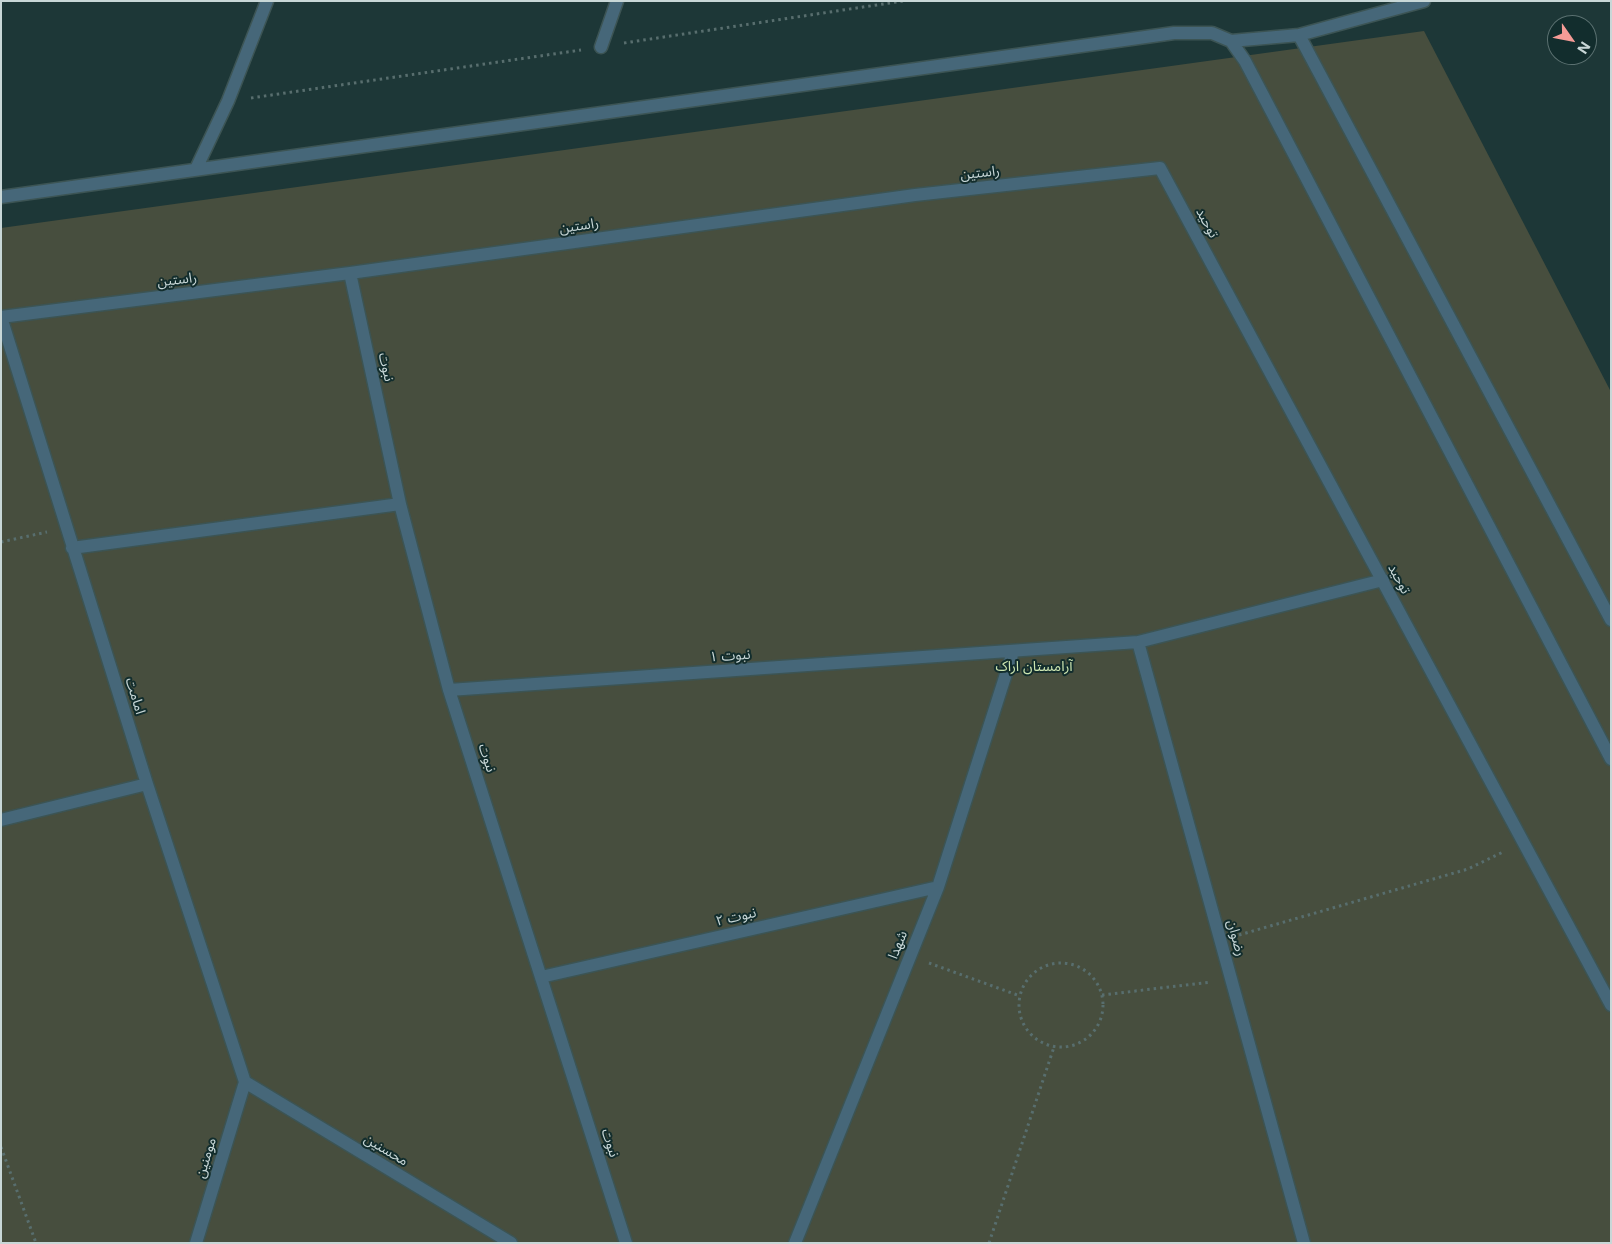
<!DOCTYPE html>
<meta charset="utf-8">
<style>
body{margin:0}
#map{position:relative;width:1612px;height:1244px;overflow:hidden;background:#1d3737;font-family:Inter,sans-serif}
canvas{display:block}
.frame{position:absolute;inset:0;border:2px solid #c8d7d7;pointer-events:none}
.north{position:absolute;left:1547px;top:15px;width:50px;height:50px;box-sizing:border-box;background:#122d2d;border:1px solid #5b7171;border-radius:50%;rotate:123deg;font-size:14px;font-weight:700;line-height:20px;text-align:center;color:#c8d7d7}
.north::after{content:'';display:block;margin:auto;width:18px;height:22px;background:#f59b96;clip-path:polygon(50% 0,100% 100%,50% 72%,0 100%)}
</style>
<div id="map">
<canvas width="1612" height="1244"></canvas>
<div class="frame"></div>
<div class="north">N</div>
</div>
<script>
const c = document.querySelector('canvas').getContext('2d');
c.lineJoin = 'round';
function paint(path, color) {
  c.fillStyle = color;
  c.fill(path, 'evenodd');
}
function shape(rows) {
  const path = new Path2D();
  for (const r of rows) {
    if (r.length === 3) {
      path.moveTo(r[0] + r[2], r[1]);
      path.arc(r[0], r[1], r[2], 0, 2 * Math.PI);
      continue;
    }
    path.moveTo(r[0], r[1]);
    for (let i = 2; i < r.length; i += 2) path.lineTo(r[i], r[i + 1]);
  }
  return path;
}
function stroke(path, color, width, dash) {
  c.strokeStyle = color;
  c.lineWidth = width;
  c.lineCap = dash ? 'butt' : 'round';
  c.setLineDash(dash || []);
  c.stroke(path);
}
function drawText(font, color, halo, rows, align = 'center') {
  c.font = font + ' Inter,"Noto Sans Arabic",sans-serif';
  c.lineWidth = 4;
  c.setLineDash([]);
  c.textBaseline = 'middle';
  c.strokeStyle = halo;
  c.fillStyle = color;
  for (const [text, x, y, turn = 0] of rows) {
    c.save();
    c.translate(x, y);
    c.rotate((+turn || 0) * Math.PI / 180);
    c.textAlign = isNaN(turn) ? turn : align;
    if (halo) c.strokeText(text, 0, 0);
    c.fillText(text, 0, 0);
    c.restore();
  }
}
const green = shape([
 [1424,31,1611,392,1611,1243,1,1243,1,228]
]);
const path = shape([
 [624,43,903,1],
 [251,98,581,50],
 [1,542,47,532],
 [1239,935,1468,869,1505,851],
 [929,963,1020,996],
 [1061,1005,42],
 [1102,995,1211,982],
 [1,1147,36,1243],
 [989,1243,1054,1047]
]);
const minor = shape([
 [1299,35,1611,620],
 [1231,41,1299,35,1424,1],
 [601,47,617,1],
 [196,169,228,101,267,1],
 [1,197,1174,33,1212,33,1231,41,1245,61,1611,759],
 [350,273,400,504,449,690,626,1243],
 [1,317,350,273,915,195,1160,168,1611,1005],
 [1,317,147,784,245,1082],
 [72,548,400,504],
 [1138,642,1304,1243],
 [449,690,1138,642,1383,580],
 [1,820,147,784],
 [541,977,938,887],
 [245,1082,511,1243],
 [196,1243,245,1082],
 [795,1243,938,887,1013,652]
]);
const streetNames = [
 ["راستین",980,173,-6],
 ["توحید",1207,223,62],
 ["راستین",579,226,-8],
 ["راستین",177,280,-7],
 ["نبوت",386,367,78],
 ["توحید",1399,579,62],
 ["نبوت ۱",730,656,-4],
 ["امامت",135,696,73],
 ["نبوت",487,758,72],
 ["نبوت ۲",736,917,-13],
 ["رضوان",1236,938,75],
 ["شهدا",898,945,-68],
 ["نبوت",610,1143,72],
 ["محسنین",386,1150,31],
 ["مومنین",206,1158,-73]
];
const parkNames = [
 ["آرامستان اراک",1034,667]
];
paint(green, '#474e3e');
stroke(minor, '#3c5454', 15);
stroke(path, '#586e6e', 3, [2.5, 4]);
stroke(minor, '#466779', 12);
drawText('14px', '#c8d7d7', '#122d2d', streetNames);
drawText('14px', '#cee6b1', '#122d2d', parkNames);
</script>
